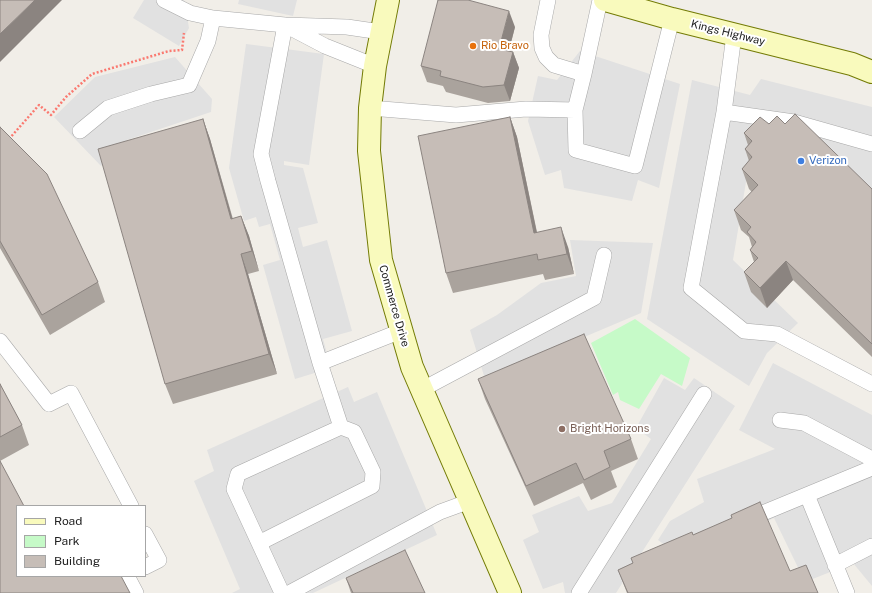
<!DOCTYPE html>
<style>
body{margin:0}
#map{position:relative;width:872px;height:593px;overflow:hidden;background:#f1eee8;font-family:"Public Sans",sans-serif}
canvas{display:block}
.legend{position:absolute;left:16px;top:505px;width:130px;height:72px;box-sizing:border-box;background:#fff;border:1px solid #a6a6a6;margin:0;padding:5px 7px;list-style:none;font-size:12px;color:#212121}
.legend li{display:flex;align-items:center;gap:8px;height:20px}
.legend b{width:20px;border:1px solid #a6a6a6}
</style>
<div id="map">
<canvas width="872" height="593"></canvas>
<ul class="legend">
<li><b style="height:5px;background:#f9fabd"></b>Road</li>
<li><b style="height:11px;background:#c6fac8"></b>Park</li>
<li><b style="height:11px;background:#c6bdb7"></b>Building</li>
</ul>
</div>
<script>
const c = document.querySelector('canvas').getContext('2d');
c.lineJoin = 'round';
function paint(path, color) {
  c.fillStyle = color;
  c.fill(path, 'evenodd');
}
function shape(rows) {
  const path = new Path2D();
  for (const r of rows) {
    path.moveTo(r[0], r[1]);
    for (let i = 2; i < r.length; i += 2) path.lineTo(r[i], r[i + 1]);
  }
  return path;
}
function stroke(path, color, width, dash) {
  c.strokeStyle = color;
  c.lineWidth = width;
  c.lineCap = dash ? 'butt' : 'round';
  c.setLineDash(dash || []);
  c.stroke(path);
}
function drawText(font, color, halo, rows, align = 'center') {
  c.font = font + ' "Public Sans",sans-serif';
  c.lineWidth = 4;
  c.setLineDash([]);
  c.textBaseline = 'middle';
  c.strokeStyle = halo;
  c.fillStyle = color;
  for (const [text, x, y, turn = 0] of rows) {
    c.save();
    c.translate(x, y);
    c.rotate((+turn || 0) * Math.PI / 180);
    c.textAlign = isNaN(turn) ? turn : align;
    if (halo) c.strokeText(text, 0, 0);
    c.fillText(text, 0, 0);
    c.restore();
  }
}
const park = shape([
 [635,319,690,358,682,386,661,374,639,409,620,400,618,392,613,395,591,343]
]);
const parking = shape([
 [144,0,184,0,189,28,179,46,133,18],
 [239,0,297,0,293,16,238,4],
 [246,44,324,54,309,165,284,161,284,165,303,168,318,223,298,228,303,247,327,240,352,331,323,339,331,368,295,379,263,265,280,260,270,224,259,227,256,217,244,221,229,168],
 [580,51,680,84,659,188,638,180,632,201,564,188,561,170,545,175,528,121,538,76,557,80],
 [175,57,212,99,211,112,127,140,101,166,54,117,95,77],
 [761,79,872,107,872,202,754,134,733,260,798,323,767,353,749,386,647,319,692,80,750,95],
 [570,240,653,243,641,313,485,379,470,330,497,315,541,283,576,276],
 [773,363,872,415,872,586,853,563,805,582,774,518,676,562,670,549,658,540,670,521,704,502,697,479,775,449,739,430],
 [664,378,685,390,694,378,735,406,616,593,565,593,563,582,543,589,523,540,539,532,532,515,579,496,588,511,612,503,651,439,636,428],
 [348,387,354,402,377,392,437,535,313,593,232,593,240,589,194,481,214,471,207,450]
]);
const path = shape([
 [9,139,39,105,51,115,66,97,92,74,169,51,182,50,184,33]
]);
const service = shape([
 [164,0,190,13,213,18,285,25,261,154,268,181,320,363,401,331],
 [548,0,541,35,542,48,546,57,554,65,584,74,600,0],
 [375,66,325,46,285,25,347,27,381,32],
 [584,74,575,110,576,150,635,166,672,19],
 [370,108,456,115,526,109,575,110],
 [724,112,734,35],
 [80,131,108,108,151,94,189,85,208,41,213,18],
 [872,144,794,122,724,112,691,288,744,331,777,334,872,384],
 [0,341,49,404,71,393,131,506],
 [320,363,341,427],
 [421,390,594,298,604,255],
 [780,420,804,423,872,459],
 [807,495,847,593],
 [746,520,872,468],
 [145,534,159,560,145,567],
 [259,543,372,486,373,472,354,432,341,427,238,474,234,489,282,593],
 [835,565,872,546],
 [127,576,136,593],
 [289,593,440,512,470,501],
 [579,593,704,394]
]);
const secondary = shape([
 [388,0,375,66,370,108,369,151,381,260,412,367,510,593],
 [605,0,672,19,852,64,872,72]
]);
const wall = shape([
 [515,27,509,51,513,52,519,68,510,101,488,103,446,92,443,86,427,82,421,66],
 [510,117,517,137,537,232,568,247,574,274,545,280,543,274,453,293,446,273],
 [203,119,210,139,233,219,241,216,249,236,259,271,248,274,277,374,173,404,165,384],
 [769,124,785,124,872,189,872,357,793,280,767,308,751,292,744,272,754,262,750,250,752,247,749,237,741,230,734,210,752,192,749,189,742,169,749,161,745,149,748,145,744,133],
 [0,127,98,282,105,302,50,335,0,248],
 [478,379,631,439,638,459,611,471,617,487,591,500,583,483,534,506,485,399],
 [0,384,22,425,29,445,0,461,17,576,0,593],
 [693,535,790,571,818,593,627,593,618,570],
 [346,578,425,593,351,593]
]);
const shadedWall = shape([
 [35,0,62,0,0,62,0,34],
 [509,11,515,27,505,65,499,49],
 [513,52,519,68,510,101,504,85],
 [510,117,517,137,541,253,534,233],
 [203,119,210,139,238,239,231,219],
 [241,216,249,236,259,271,252,251],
 [561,227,568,247,574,274,567,254],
 [241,254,248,274,277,374,269,354],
 [786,261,793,280,767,308,760,288]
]);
const building = shape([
 [0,0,35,0,0,34,0,0],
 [438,0,468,0,509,11,499,49,513,52,504,85,483,87,440,76,441,71,421,66,438,0],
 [795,114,872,189,872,344,786,261,760,288,744,272,758,258,750,250,756,242,747,232,751,227,734,210,758,185,742,169,752,157,745,149,752,141,744,133,760,117,769,124,777,116,785,124,795,114],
 [510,117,534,233,561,227,567,254,538,260,537,254,446,273,418,136,510,117],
 [203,119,231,219,241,216,252,251,241,254,269,354,165,384,98,149,203,119],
 [0,127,47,174,98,282,42,315,0,241,0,127],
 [584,334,631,439,604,451,610,467,584,480,576,463,526,486,478,379,584,334],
 [0,384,22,425,0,437,0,384],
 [0,461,24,506,17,506,17,576,121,576,130,593,0,593,0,461],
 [760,502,790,571,806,565,818,593,628,593,618,570,633,563,631,558,692,532,693,535,732,518,731,515,760,502],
 [405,550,425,593,353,593,346,578,405,550]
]);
const markers = [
 [473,46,4,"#e8710a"],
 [801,161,4,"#3f7fe0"],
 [562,429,4,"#8d6e63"]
];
const streetNames = [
 ["Kings Highway",728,33,14],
 ["Commerce Drive",394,306,74]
];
const foodNames = [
 ["Rio Bravo",481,46]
];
const shopNames = [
 ["Verizon",809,161]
];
const educationNames = [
 ["Bright Horizons",570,429]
];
paint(park, '#c6fac8');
paint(parking, '#e1e1e1');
stroke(service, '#a8a8a8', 16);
stroke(secondary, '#737b05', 24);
stroke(path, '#fa7970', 2.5, [2, 2]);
stroke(service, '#fff', 15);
stroke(secondary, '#f9fabd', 22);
paint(wall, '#aaa39d');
paint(shadedWall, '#8b8480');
paint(building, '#c6bdb7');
stroke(building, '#8b8480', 1);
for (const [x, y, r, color] of markers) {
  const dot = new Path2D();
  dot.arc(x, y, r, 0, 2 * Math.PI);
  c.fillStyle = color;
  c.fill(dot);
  stroke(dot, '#fff', 1.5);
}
drawText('11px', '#212121', '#fff', streetNames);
drawText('11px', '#c56008', '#fff', foodNames, 'left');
drawText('11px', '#366cbe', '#fff', shopNames, 'left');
drawText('11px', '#785e54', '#fff', educationNames, 'left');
</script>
